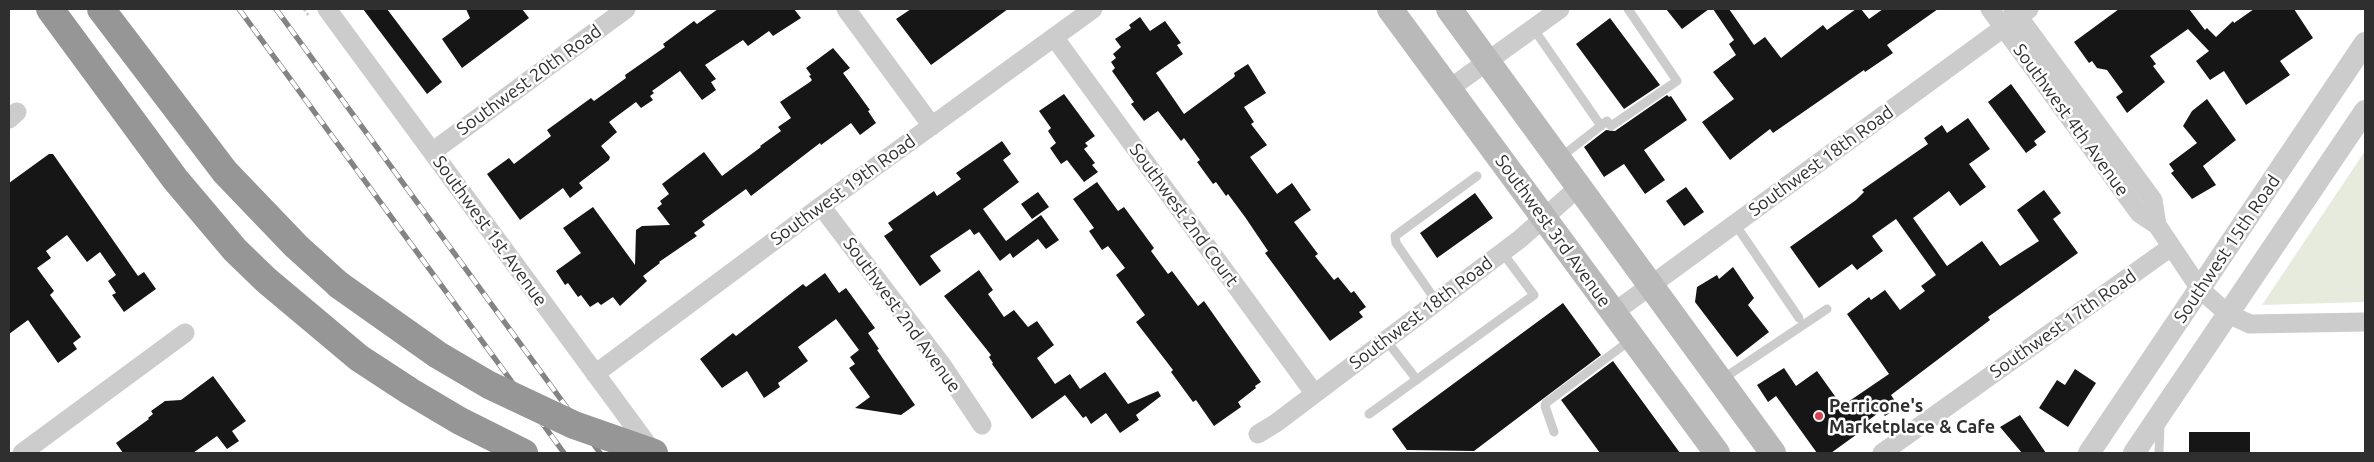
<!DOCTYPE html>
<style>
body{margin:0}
#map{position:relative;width:2374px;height:462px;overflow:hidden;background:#fff;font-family:Ubuntu,sans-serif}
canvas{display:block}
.frame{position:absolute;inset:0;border:10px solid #2f2f2f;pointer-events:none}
</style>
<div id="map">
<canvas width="2374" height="462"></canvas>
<div class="frame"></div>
</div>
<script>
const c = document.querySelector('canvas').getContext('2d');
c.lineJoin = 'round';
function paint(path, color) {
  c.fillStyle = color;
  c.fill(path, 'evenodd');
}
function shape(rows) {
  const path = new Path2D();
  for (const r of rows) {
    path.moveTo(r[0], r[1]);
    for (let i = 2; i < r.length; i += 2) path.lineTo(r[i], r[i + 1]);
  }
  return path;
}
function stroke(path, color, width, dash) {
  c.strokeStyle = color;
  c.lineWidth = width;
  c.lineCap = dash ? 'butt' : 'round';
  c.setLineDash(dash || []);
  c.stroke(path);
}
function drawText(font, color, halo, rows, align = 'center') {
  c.font = font + ' Ubuntu,sans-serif';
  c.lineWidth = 5;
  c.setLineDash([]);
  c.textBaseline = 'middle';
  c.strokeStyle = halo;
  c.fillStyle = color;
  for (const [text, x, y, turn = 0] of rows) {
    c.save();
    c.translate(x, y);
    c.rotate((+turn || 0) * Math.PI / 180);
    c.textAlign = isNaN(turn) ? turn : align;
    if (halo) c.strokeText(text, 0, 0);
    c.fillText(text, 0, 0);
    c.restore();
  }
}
const green = shape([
 [2365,151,2365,302,2262,305]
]);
const building = shape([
 [363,9,387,9,442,82,427,94],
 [466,9,522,9,529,18,462,68,442,39,470,18],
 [718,9,794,9,801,18,773,36,769,31,748,46,743,40,705,65,716,79,711,82,716,90,702,100,680,71,652,91,654,93,650,96,653,100,641,108,636,102,609,122,617,132,601,146,610,157,609,160,579,183,583,188,570,198,563,188,520,220,487,174,509,158,514,164,551,136,547,130,591,98,594,101,626,78,625,75,665,47,663,44,694,21,697,24],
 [911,9,1008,9,931,65,896,19],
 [1666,9,1709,9,1682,29],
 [1713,9,1729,9,1754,45,1765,37,1781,58,1823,25,1827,30,1856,9,1861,9,1869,19,1883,9,1938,9,1887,45,1893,53,1865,72,1864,70,1773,133,1770,129,1730,160,1702,122,1734,99,1713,72,1736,55,1729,44,1734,40],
 [2119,9,2189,9,2205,30,2207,28,2216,37,2233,21,2234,23,2254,9,2294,9,2313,38,2280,61,2290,75,2246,105,2224,71,2210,80,2196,61,2209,51,2188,29,2150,56,2156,64,2153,66,2165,82,2127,113,2116,97,2123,92,2107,70,2097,68,2092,61,2089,63,2074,42],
 [1140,17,1150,31,1165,21,1181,43,1177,45,1183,54,1156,73,1184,114,1233,78,1235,76,1234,73,1248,64,1266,93,1244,107,1254,122,1251,124,1267,145,1250,157,1277,194,1292,183,1311,210,1294,222,1318,254,1315,256,1334,280,1338,277,1351,293,1354,291,1366,307,1359,312,1363,317,1330,341,1265,253,1268,251,1245,217,1228,194,1226,196,1216,182,1213,184,1197,162,1200,160,1184,138,1181,141,1158,111,1144,121,1131,104,1134,102,1112,71,1115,68,1111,62,1116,58,1113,54,1121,47,1115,39,1131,28,1129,25],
 [1610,18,1660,85,1624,109,1576,44],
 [833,48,850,68,843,73,870,110,868,111,876,123,860,135,851,123,821,145,820,143,751,196,746,189,702,221,705,225,694,233,697,236,659,262,660,263,643,276,647,281,620,306,613,297,601,305,598,302,590,307,581,295,578,297,568,283,565,285,556,271,581,253,563,228,593,207,635,265,636,230,642,226,670,225,657,208,662,204,660,201,669,194,662,184,704,152,722,176,761,147,760,146,781,131,778,127,791,118,780,102,810,82,812,80,809,76,811,75,806,68],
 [2011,84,2046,132,2034,141,2037,145,2026,153,1988,102],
 [1064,94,1095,136,1085,143,1088,146,1084,149,1095,163,1092,165,1098,172,1084,182,1067,160,1061,164,1050,148,1056,143,1048,131,1051,128,1039,111],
 [1667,95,1669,97,1671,96,1687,120,1644,150,1665,180,1645,194,1624,164,1604,177,1584,147,1606,130,1615,131],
 [2207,99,2236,140,2203,166,2216,185,2192,199,2171,173,2174,171,2169,164,2197,143,2183,126,2192,111],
 [1968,118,1990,149,1969,164,1986,187,1960,206,1949,191,1913,218,1947,266,1982,241,2000,266,2039,241,2017,210,2044,190,2061,213,2053,219,2078,253,1988,317,1990,320,1891,395,1899,407,1885,416,1881,411,1858,428,1860,432,1831,453,1817,453,1776,396,1768,402,1757,385,1784,368,1796,386,1817,371,1842,406,1889,374,1847,314,1869,297,1871,300,1885,290,1900,310,1925,291,1921,286,1936,275,1896,219,1872,236,1883,251,1857,270,1852,264,1819,288,1790,247,1856,200,1864,192,1862,190,1928,144,1924,138,1942,125,1947,133],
 [1002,141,1011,154,1003,160,1019,182,983,209,1006,241,1041,215,1059,240,1046,249,1038,239,1013,258,1010,253,1000,261,979,232,974,235,970,229,930,256,941,271,920,286,884,236,893,230,888,223,934,191,937,196,961,179,956,173],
 [49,154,53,154,138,276,144,272,156,289,124,312,112,295,116,293,108,281,116,275,100,252,87,262,67,235,46,251,51,258,37,268,54,291,50,295,81,337,73,343,77,349,58,363,28,320,9,334,9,183],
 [1097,182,1118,211,1124,207,1154,248,1151,251,1168,274,1172,271,1198,306,1204,301,1261,382,1255,386,1256,388,1238,402,1241,407,1214,426,1196,400,1193,402,1171,372,1173,370,1136,322,1145,315,1116,275,1125,268,1108,246,1102,250,1089,231,1094,228,1073,199],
 [1686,187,1704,212,1684,226,1666,201],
 [1038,192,1049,207,1032,219,1021,204],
 [1475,193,1493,218,1437,258,1420,233],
 [1733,267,1754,298,1748,305,1769,332,1737,357,1695,302,1697,287,1717,275,1719,279],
 [979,270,993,290,988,294,1004,317,1014,310,1028,327,1037,321,1054,345,1037,358,1055,384,1070,374,1080,389,1105,372,1128,404,1158,391,1161,396,1136,415,1139,420,1120,433,1106,413,1091,424,1086,416,1083,418,1065,395,1032,419,992,364,993,363,989,357,991,355,944,296],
 [825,273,839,293,846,288,875,328,868,333,879,349,877,350,915,405,901,415,855,408,870,397,849,368,855,364,850,357,859,350,836,319,798,347,808,361,778,383,780,387,764,398,747,371,722,388,700,359,733,333,736,336,803,284,806,287],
 [1563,303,1601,355,1474,451,1407,450,1392,429],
 [1613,361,1680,453,1600,453,1561,400],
 [2075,369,2096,383,2068,427,2039,408,2057,380,2065,385],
 [213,376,246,421,232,431,239,441,227,449,217,436,193,453,123,453,116,443,149,419,148,418,153,414,151,411,165,401,181,400],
 [2020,415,2046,453,2022,453,2000,427],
 [2189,432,2250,432,2250,453,2189,453]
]);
const path = shape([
 [304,9,309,16]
]);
const service = shape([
 [1533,28,1601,126],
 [1561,157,1607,121,1611,126,1677,81,1628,9],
 [1735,224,1799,318],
 [1436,301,1396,243,1395,236,1477,176],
 [1386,340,1417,380],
 [1721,380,1827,309],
 [1369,414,1534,295,1502,252],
 [1554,432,1545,406,1546,403,1632,339],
 [2159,453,2160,424]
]);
const minor = shape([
 [327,9,653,452],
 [846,9,932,126],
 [1990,9,2139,213,2157,225,2200,289,2228,314,2250,324,2365,322],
 [2013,9,2153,200,2157,225],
 [1054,37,1314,393],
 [1449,89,1560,9],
 [9,119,17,112],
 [432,152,626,9],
 [821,206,942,365,982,425],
 [1613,313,2029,9],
 [595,374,821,206,1093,9],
 [1258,434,1276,423,1520,239,1580,186],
 [22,453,185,333],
 [1882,453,2171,247]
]);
const tertiary = shape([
 [2089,453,2365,43],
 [2134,453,2365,111]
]);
const secondary = shape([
 [1390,9,1717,453],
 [1449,9,1773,453]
]);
const motorway = shape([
 [50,9,175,179,235,250,266,280,359,358,411,392,460,421,524,453],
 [101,9,225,172,296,246,339,285]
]);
const rail = shape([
 [239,9,564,453],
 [276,9,600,453]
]);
const motorwayBridge = shape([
 [339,285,438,355,489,385,574,425,654,453]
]);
const markers = [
 [1819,416,5,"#d73f53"]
];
const streetNames = [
 ["Southwest 20th Road",529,80,-36],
 ["Southwest 4th Avenue",2071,120,54],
 ["Southwest 18th Road",1821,161,-36],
 ["Southwest 19th Road",843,190,-36],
 ["Southwest 2nd Court",1184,215,54],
 ["Southwest 1st Avenue",490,231,54],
 ["Southwest 3rd Avenue",1553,231,54],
 ["Southwest 15th Road",2227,249,-56],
 ["Southwest 18th Road",1421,313,-37],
 ["Southwest 2nd Avenue",902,315,54],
 ["Southwest 17th Road",2063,324,-35]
];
const poiNames = [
 ["Perricone's",1829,406],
 ["Marketplace & Cafe",1829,427]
];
paint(green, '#e6ebde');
paint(building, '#161616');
stroke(path, '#ccc', 3, [2.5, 2.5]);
stroke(service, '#ccc', 9);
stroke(minor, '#ccc', 19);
stroke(tertiary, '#ccc', 22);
stroke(secondary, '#b9b9b9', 26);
stroke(motorway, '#969696', 28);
stroke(rail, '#848484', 5.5);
stroke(rail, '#fff', 4, [11]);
stroke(motorwayBridge, '#969696', 28);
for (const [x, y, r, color] of markers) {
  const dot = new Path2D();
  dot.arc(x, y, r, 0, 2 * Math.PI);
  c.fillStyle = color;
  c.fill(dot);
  stroke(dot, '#fff', 2);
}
drawText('18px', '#2f2f2f', '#fff', streetNames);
drawText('bold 18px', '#2f2f2f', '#fff', poiNames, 'left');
</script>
